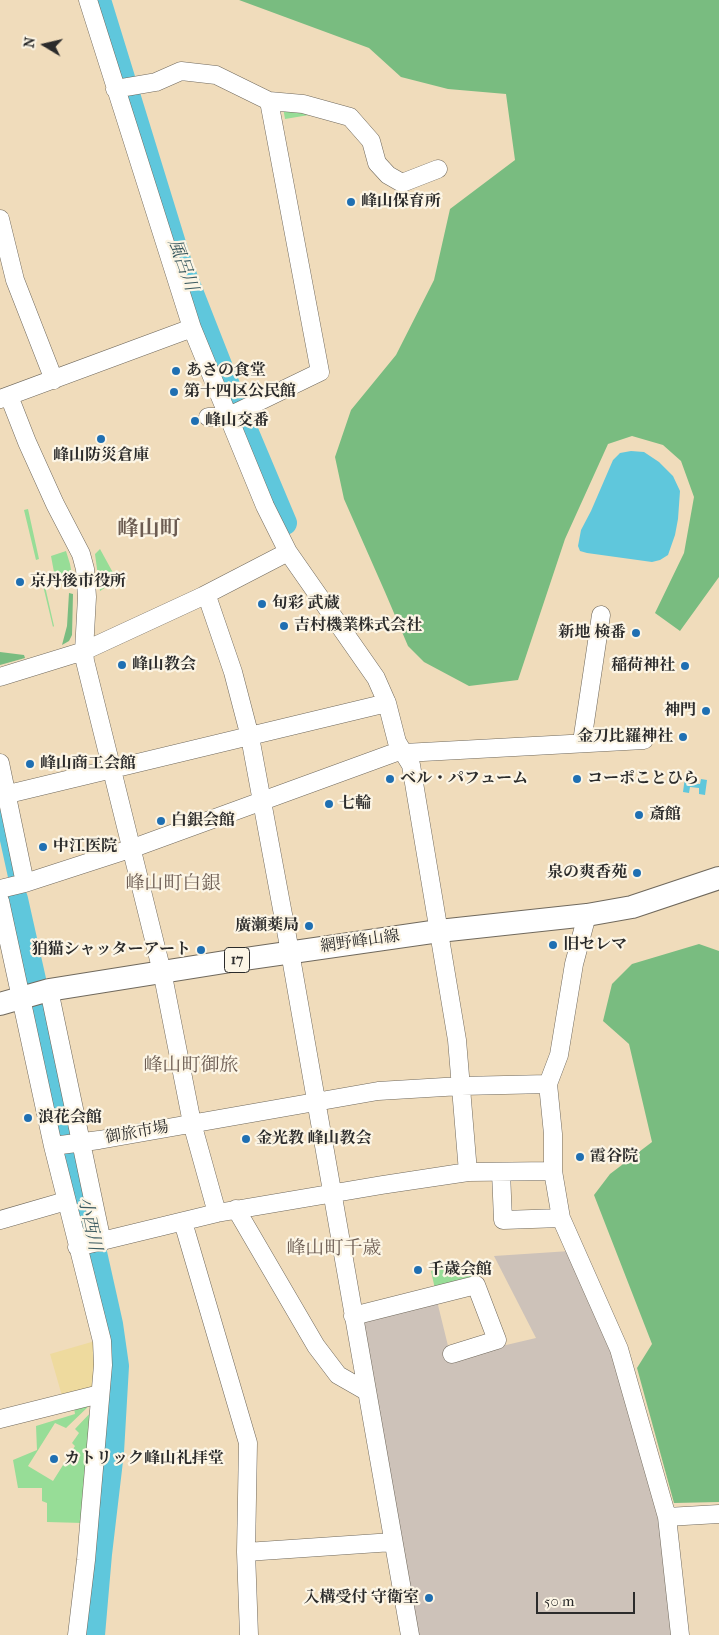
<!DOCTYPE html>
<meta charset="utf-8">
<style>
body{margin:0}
#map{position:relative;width:719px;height:1635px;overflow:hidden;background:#f0dcbb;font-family:"IM FELL French Canon",serif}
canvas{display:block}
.north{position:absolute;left:20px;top:20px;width:50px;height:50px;-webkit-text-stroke:4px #fcf5e5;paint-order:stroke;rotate:279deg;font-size:14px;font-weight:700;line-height:20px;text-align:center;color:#2b2b2b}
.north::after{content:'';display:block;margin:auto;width:18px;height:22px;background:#2b2b2b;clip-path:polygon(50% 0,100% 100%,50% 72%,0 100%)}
.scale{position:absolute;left:536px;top:1592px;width:99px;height:22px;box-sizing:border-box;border:2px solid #2b2b2b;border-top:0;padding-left:6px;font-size:15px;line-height:18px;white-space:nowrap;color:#2b2b2b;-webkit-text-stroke:4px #fcf5e5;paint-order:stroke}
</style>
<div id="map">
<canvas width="719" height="1635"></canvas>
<div class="north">N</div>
<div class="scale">50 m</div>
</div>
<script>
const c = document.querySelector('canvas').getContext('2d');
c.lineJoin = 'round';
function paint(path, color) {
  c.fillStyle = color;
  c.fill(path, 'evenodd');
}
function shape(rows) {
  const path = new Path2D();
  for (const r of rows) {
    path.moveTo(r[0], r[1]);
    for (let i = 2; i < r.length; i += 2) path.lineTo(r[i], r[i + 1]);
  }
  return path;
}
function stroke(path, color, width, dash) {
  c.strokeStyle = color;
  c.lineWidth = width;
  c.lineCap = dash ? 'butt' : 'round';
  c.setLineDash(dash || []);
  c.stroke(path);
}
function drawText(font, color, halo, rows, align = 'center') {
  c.font = font + ' "IM FELL French Canon","Noto Serif JP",serif';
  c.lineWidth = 4.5;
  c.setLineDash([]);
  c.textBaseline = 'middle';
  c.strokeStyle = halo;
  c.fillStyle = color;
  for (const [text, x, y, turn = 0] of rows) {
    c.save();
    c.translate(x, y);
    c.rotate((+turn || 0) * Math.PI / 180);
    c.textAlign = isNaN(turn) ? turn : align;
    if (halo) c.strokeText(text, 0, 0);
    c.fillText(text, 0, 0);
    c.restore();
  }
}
const industrial = shape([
 [570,1251,614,1348,657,1495,675,1635,417,1635,361,1324,366,1316,437,1301,451,1358,536,1338,494,1256]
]);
const green = shape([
 [283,107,308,109,309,115,285,119],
 [28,509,39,559,36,560,24,510],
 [100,549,117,580,100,591,95,554],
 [66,551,70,564,74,586,56,583,51,556],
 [40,573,42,573,54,626,53,627],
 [471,1262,475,1279,435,1289,431,1271],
 [91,1404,66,1428,55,1423,28,1466,53,1481,75,1446,72,1443,79,1433,75,1429,93,1410,83,1523,47,1522,47,1503,42,1501,42,1488,18,1488,13,1460,37,1450,36,1426,75,1414,74,1408]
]);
const forest = shape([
 [239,0,719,0,719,577,680,631,655,613,684,553,694,497,681,461,663,445,632,436,608,444,565,539,518,680,469,686,424,662,408,646,385,592,344,499,335,457,351,410,396,355,434,280,450,209,515,160,506,94,448,89,401,77,369,48],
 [69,593,73,594,72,635,69,641,62,645,67,626],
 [0,652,24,655,25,658,0,665],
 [699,944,719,951,719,1502,674,1503,637,1368,652,1344,594,1195,610,1174,652,1142,629,1044,603,1021,612,984,632,964],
 [100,1249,102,1249,118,1325,122,1365,117,1452,106,1555,103,1555,115,1452,120,1365,116,1326]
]);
const sand = shape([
 [95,1341,94,1388,62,1396,50,1354]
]);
const water = shape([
 [631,451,644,452,659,462,673,476,680,491,678,519,675,535,668,555,660,560,652,562,587,553,580,551,578,546,581,530,591,511,613,460,620,453],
 [685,777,691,778,691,783,700,784,701,779,707,780,705,795,699,794,699,788,690,787,689,793,683,792],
 [0,799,28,929,20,932,0,841]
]);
const river = shape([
 [99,0,180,263,240,416,285,523],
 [16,899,111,1324,117,1366,112,1452,100,1554,93,1635]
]);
const minor = shape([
 [88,0,192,328,265,506,288,552,376,678,387,703,397,742,411,765,457,1040,468,1172],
 [115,89,156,82,181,71,216,75,269,101,320,372,229,416],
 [269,101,303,104,350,117,371,141,377,163,388,175,402,183,438,169],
 [0,219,15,280,54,380],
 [9,396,27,442,55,504,81,554,85,569,87,597,84,651,85,661,163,976,192,1123,217,1213],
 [0,399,192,328],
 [208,417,219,417,227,412],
 [203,596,209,602,233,672,250,737,290,952,410,1635],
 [0,677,84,651,203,596,288,552],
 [582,742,601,615],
 [404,753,644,740],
 [0,763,25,883],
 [0,796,387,703],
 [0,889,25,883,136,847,402,750],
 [0,901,53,1146,102,1341,103,1365,86,1560,77,1635],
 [587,915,574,964,559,1055,548,1084,553,1134,553,1171,561,1218,619,1349,667,1517,680,1635],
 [49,990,102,1242],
 [53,1146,99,1140,378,1091,461,1086,548,1084],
 [501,1172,503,1220,561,1218],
 [236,1209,316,1346,338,1375,366,1391],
 [0,1220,66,1201],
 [183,1222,248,1443,246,1552,249,1635],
 [77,1247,217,1213,382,1185,468,1172,553,1171],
 [353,1316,476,1285,497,1340,452,1354],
 [0,1419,100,1394],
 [667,1517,719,1514],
 [246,1552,393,1542]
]);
const major = shape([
 [0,1004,49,990,231,961,439,931,587,915,632,907,719,878]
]);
const markers = [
 [351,202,5,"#1f6fb2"],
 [176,371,5,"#1f6fb2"],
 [174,392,5,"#1f6fb2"],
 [195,421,5,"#1f6fb2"],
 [101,439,5,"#1f6fb2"],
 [20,582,5,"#1f6fb2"],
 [262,604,5,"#1f6fb2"],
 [284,626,5,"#1f6fb2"],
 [636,633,5,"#1f6fb2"],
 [122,665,5,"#1f6fb2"],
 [685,666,5,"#1f6fb2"],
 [706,711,5,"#1f6fb2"],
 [683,737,5,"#1f6fb2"],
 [30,764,5,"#1f6fb2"],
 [390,779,5,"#1f6fb2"],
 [577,779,5,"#1f6fb2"],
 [329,804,5,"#1f6fb2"],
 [639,815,5,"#1f6fb2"],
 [161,821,5,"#1f6fb2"],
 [43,847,5,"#1f6fb2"],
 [637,873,5,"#1f6fb2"],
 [309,926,5,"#1f6fb2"],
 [553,945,5,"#1f6fb2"],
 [201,950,5,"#1f6fb2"],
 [28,1118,5,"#1f6fb2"],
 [246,1139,5,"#1f6fb2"],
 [580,1157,5,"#1f6fb2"],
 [418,1270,5,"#1f6fb2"],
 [54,1459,5,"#1f6fb2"],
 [429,1598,5,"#1f6fb2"]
];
const shields = [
 [237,960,25]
];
const shieldNames = [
 ["17",237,960]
];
const poiNames = [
 ["峰山保育所",361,202],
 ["あさの食堂",186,371],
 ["第十四区公民館",184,392],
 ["峰山交番",205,421],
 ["峰山防災倉庫",101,456,"center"],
 ["京丹後市役所",30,582],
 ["旬彩 武蔵",272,604],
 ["吉村機業株式会社",294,626],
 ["新地 検番",626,633,"right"],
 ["峰山教会",132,665],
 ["稲荷神社",675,666,"right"],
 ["神門",696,711,"right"],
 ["金刀比羅神社",673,737,"right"],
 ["峰山商工会館",40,764],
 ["ベル・パフューム",400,779],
 ["コーポことひら",587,779],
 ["七輪",339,804],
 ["斎館",649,815],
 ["白銀会館",171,821],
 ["中江医院",53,847],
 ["泉の爽香苑",627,873,"right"],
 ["廣瀬薬局",299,926,"right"],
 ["旧セレマ",563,945],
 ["狛猫シャッターアート",191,950,"right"],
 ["浪花会館",38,1118],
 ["金光教 峰山教会",256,1139],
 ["霞谷院",590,1157],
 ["千歳会館",428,1270],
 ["カトリック峰山礼拝堂",64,1459],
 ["入構受付 守衛室",419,1598,"right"]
];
const streetNames = [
 ["網野峰山線",360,942,-8],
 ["御旅市場",137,1133,-10]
];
const waterNames = [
 ["風呂川",182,265,70],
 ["小西川",89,1224,78]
];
const quarterNames = [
 ["峰山町白銀",173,884],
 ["峰山町御旅",191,1066],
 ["峰山町千歳",334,1249]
];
const districtNames = [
 ["峰山町",149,530]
];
paint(industrial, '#cdc2b9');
paint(green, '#97dd97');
paint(forest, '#79bc80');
paint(sand, '#eeda9e');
paint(water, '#5fc7dc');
stroke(river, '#5fc7dc', 24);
stroke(minor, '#70695d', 19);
stroke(major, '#70695d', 24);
stroke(minor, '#fff', 18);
stroke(major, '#fff', 22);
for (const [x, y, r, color] of markers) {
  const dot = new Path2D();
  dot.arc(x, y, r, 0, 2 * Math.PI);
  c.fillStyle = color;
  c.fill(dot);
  stroke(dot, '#fcf5e5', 2);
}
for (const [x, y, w] of shields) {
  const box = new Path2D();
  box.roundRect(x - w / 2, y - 12.5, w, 25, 4);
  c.fillStyle = '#fcf5e5';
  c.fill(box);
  stroke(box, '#2b2b2b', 1);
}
drawText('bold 15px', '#2b2b2b', null, shieldNames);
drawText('bold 16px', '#2b2b2b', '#fcf5e5', poiNames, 'left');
drawText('16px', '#2b2b2b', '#fcf5e5', streetNames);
drawText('italic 18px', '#3b5a60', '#fcf5e5', waterNames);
drawText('19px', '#6c5c52', '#fcf5e5', quarterNames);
drawText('bold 21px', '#6c5c52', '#fcf5e5', districtNames);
</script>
